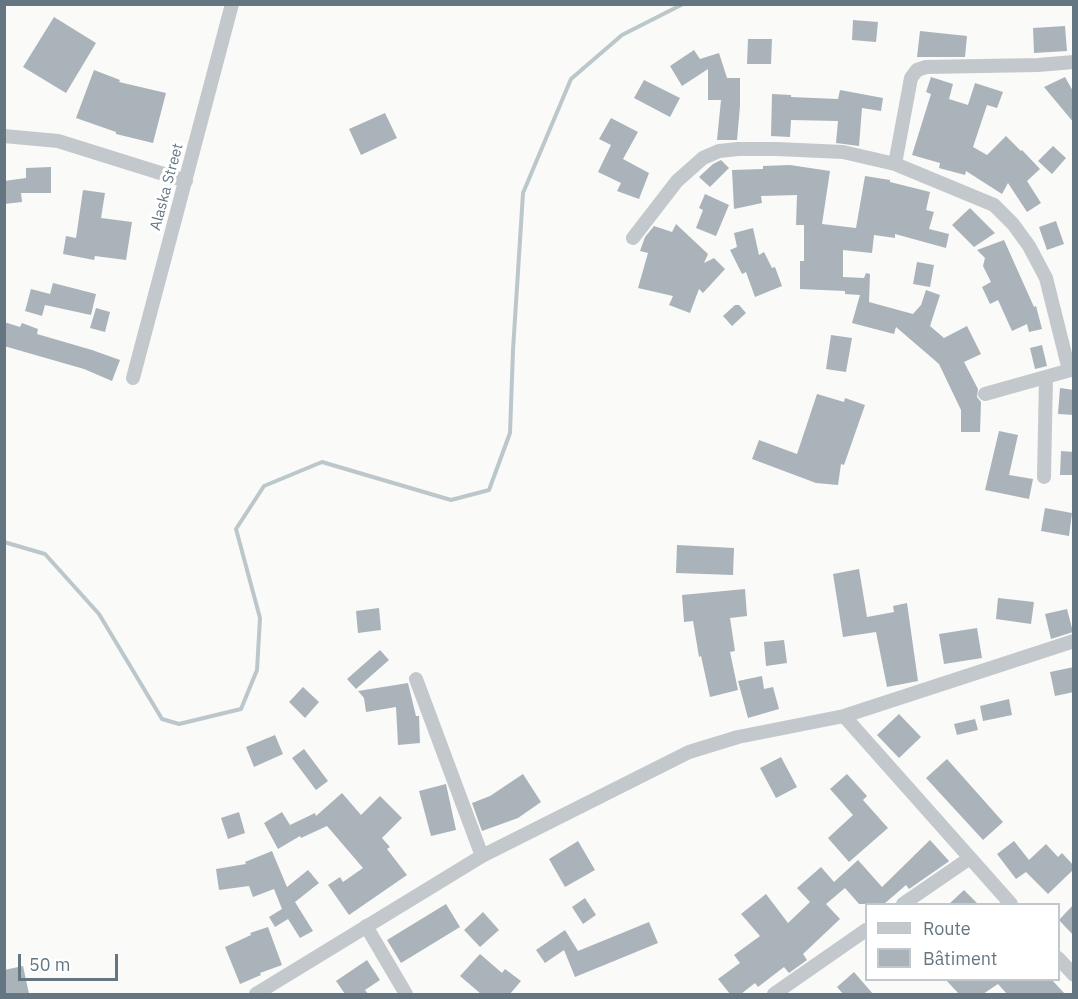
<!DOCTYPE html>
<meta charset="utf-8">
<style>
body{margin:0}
#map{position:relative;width:1078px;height:999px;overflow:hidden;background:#fafaf8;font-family:"IBM Plex Sans",sans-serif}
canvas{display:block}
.frame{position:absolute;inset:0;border:6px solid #657683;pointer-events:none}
.legend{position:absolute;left:865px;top:903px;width:195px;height:78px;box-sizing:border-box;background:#fff;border:2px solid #c1c8cd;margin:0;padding:8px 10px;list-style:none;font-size:18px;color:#657683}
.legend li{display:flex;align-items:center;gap:12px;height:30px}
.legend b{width:30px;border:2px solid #c1c8cd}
.scale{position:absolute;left:18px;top:954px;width:100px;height:27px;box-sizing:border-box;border:3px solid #657683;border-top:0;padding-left:8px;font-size:18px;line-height:21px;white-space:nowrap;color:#657683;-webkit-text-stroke:4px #fff;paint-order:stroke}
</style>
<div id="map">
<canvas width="1078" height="999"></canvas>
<div class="frame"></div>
<ul class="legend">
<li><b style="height:8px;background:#c3c8cc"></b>Route</li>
<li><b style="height:16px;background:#aab3b9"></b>Bâtiment</li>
</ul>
<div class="scale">50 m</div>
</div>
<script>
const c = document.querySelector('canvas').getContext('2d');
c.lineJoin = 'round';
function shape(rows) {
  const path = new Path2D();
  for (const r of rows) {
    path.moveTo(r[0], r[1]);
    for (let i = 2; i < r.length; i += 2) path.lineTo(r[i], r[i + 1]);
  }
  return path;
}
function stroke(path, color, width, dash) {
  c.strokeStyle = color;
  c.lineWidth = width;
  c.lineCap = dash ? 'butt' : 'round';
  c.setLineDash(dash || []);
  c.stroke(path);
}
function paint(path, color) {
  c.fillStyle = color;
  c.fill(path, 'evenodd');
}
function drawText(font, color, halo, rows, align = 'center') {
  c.font = font + ' "IBM Plex Sans",sans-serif';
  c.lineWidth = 6;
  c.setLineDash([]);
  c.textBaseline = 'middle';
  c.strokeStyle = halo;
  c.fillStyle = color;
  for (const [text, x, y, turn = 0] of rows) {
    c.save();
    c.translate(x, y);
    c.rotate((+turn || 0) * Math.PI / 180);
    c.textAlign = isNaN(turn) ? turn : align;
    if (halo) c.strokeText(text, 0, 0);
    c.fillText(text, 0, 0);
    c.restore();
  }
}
const stream = shape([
 [4,542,45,554,99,614,162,719,179,724,241,709,257,670,260,618,236,529,264,486,322,462,451,500,489,490,510,433,513,350,523,193,571,79,622,35,683,4]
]);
const building = shape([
 [54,17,96,43,66,93,23,67],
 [853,20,878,22,876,42,852,40],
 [1065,26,1067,51,1034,53,1033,28],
 [920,31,967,36,965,57,917,57],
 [748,39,772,39,771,64,747,64],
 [694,50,700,59,719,53,727,78,740,78,740,106,737,140,717,140,721,100,708,100,708,69,682,86,670,66],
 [94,70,120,80,119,82,166,93,153,143,116,134,116,132,76,118],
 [931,77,953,84,949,99,968,105,975,83,1003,92,997,108,987,105,973,147,987,155,1006,136,1021,151,1022,150,1040,169,1027,181,1041,203,1027,212,1008,183,1002,194,966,171,965,175,939,168,940,163,912,155,931,94,926,92],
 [1065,77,1074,93,1074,123,1044,87],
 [644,80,680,98,670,117,634,98],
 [840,90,883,98,881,111,862,108,859,146,836,143,838,121,791,120,790,137,771,136,772,94,791,95,791,97,838,99],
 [385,113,397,138,361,155,349,129],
 [611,118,638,132,623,159,649,173,639,199,617,191,621,183,598,172,611,145,599,139],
 [1053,146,1066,158,1052,174,1038,161],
 [721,160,729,168,710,187,699,177,713,164],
 [790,165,830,171,822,224,856,228,865,176,890,180,890,182,930,192,926,210,934,212,929,229,949,234,946,248,895,234,895,238,874,235,872,253,843,250,843,277,864,278,866,273,870,274,869,302,913,314,921,305,926,290,940,295,930,326,944,338,967,326,981,354,964,362,978,389,977,397,981,402,980,432,961,432,961,410,939,364,896,327,894,334,852,323,860,295,845,294,845,291,800,289,800,261,804,261,804,225,796,225,797,195,761,196,762,203,734,209,732,170,763,169,763,166],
 [51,167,51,193,21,193,22,202,4,204,4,181,26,178,26,168],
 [83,190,105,193,101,218,132,222,126,260,95,256,94,260,63,254,66,236,76,238],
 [705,194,729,205,716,236,696,228,703,210,699,208],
 [970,208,995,233,974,247,952,225],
 [1056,221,1064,244,1047,250,1039,227],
 [676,224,708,254,704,263,714,258,725,269,703,293,699,289,690,313,669,305,673,296,638,288,648,253,640,251,645,237,654,226,672,232],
 [753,228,759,255,764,252,772,268,775,267,782,286,755,297,746,272,742,274,730,250,737,247,734,233],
 [1004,240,1034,307,1036,306,1042,329,1029,332,1027,324,1012,331,998,300,990,304,982,287,991,282,983,266,985,258,977,250],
 [917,262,934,265,930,287,913,284],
 [53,283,96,294,91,315,45,305,42,316,25,311,31,289,50,294],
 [735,305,739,305,746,313,732,326,723,316],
 [96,308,110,312,105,332,90,328],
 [4,322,20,327,22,323,38,329,37,334,92,350,120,360,112,381,84,369,4,346],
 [831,335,852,338,846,372,826,369],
 [1042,345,1047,366,1035,369,1030,348],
 [1060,388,1074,390,1074,415,1058,414],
 [817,394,844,402,845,398,865,405,844,465,841,464,838,485,816,483,752,459,759,440,797,454],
 [999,431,1018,435,1009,475,1033,479,1029,499,985,490],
 [1061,451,1074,452,1074,475,1060,475],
 [1045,508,1072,513,1069,536,1041,531],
 [677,545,734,548,733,575,676,573],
 [859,569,867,617,894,612,893,606,907,603,918,681,887,687,876,632,843,637,833,574],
 [745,589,747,616,730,618,735,651,730,652,738,690,710,697,701,656,699,657,693,621,684,622,682,595],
 [998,598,1034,602,1031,624,996,619],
 [379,608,381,630,358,633,356,611],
 [1067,609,1073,632,1051,639,1045,614],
 [977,628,982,658,944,664,939,634],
 [784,640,787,663,766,666,764,642],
 [380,650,389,660,356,689,347,679],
 [1074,667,1074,692,1055,696,1050,672],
 [762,676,764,689,773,687,779,709,748,718,738,681],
 [408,683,416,716,419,716,420,743,398,745,396,707,366,712,364,698,358,691],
 [303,687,319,702,305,718,289,702],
 [1009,699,1012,715,983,721,980,706],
 [899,714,921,737,899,758,877,735],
 [975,719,978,730,957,735,954,724],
 [275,735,283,754,254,767,246,747],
 [304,749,328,781,316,790,292,758],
 [781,757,797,787,776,798,760,768],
 [947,759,1003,822,983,840,926,778],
 [523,774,541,802,518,818,482,831,472,803,490,796],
 [847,774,867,796,863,800,888,828,849,862,828,838,853,815,830,789],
 [446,784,456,830,431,836,419,791],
 [342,793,361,815,380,796,402,818,382,838,390,847,387,849,407,875,349,915,328,885,340,877,343,882,363,868,327,826,301,838,300,836,278,849,264,823,282,812,290,825,315,813,316,816],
 [239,812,245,833,228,839,221,818],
 [930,840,949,861,948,862,909,889,906,885,884,904,859,904,845,888,826,904,840,919,803,954,807,960,789,973,784,967,758,987,755,983,741,994,730,994,718,979,740,963,734,955,760,936,741,914,766,894,788,923,810,902,797,888,821,867,834,882,858,860,882,887],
 [578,841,595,870,565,887,549,859],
 [1014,841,1029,860,1046,844,1058,857,1062,853,1074,866,1074,869,1048,894,1026,872,1016,879,997,854],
 [272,851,287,887,308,870,319,883,295,902,313,931,300,938,288,919,275,927,269,917,282,909,274,889,253,897,249,886,219,890,216,869,246,864,245,862],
 [964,890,978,904,949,904],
 [585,898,596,915,583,924,572,907],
 [446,904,460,927,401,963,387,940],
 [1074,904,1074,936,1059,920],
 [483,912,499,930,480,947,464,930],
 [649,922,658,943,575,977,564,950,545,963,536,950,565,930,578,951],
 [268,927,282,965,260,973,261,975,240,984,225,947,251,935,250,933],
 [480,954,502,973,505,969,521,981,510,994,481,994,460,976],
 [367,960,380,980,365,990,368,994,345,994,336,981],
 [23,966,29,994,4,994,4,970],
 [854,972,873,994,843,994,837,987],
 [946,980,1052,980,1065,994,1007,994,998,984,983,994,959,994]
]);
const minor = shape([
 [4,136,58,141,186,181],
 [895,164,911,78,917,70,926,67,1038,65,1074,62],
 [633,238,677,181,703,158,719,151,738,149,777,149,843,152,895,164,994,205,1013,224,1029,246,1046,278,1069,370],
 [133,378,232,4],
 [985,394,1074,369],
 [1044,477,1046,377],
 [416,679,482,856],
 [844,716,1011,904],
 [903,904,970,858],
 [366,926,406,994],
 [1058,958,1074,975],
 [256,994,482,856,689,752,738,737,844,716,1074,641],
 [774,994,866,930]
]);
const streetNames = [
 ["Alaska Street",167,187,-75]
];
stroke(stream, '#bbc7cb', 4);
paint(building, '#aab3b9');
stroke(minor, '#c3c8cc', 14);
drawText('15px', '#657683', '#fff', streetNames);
</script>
